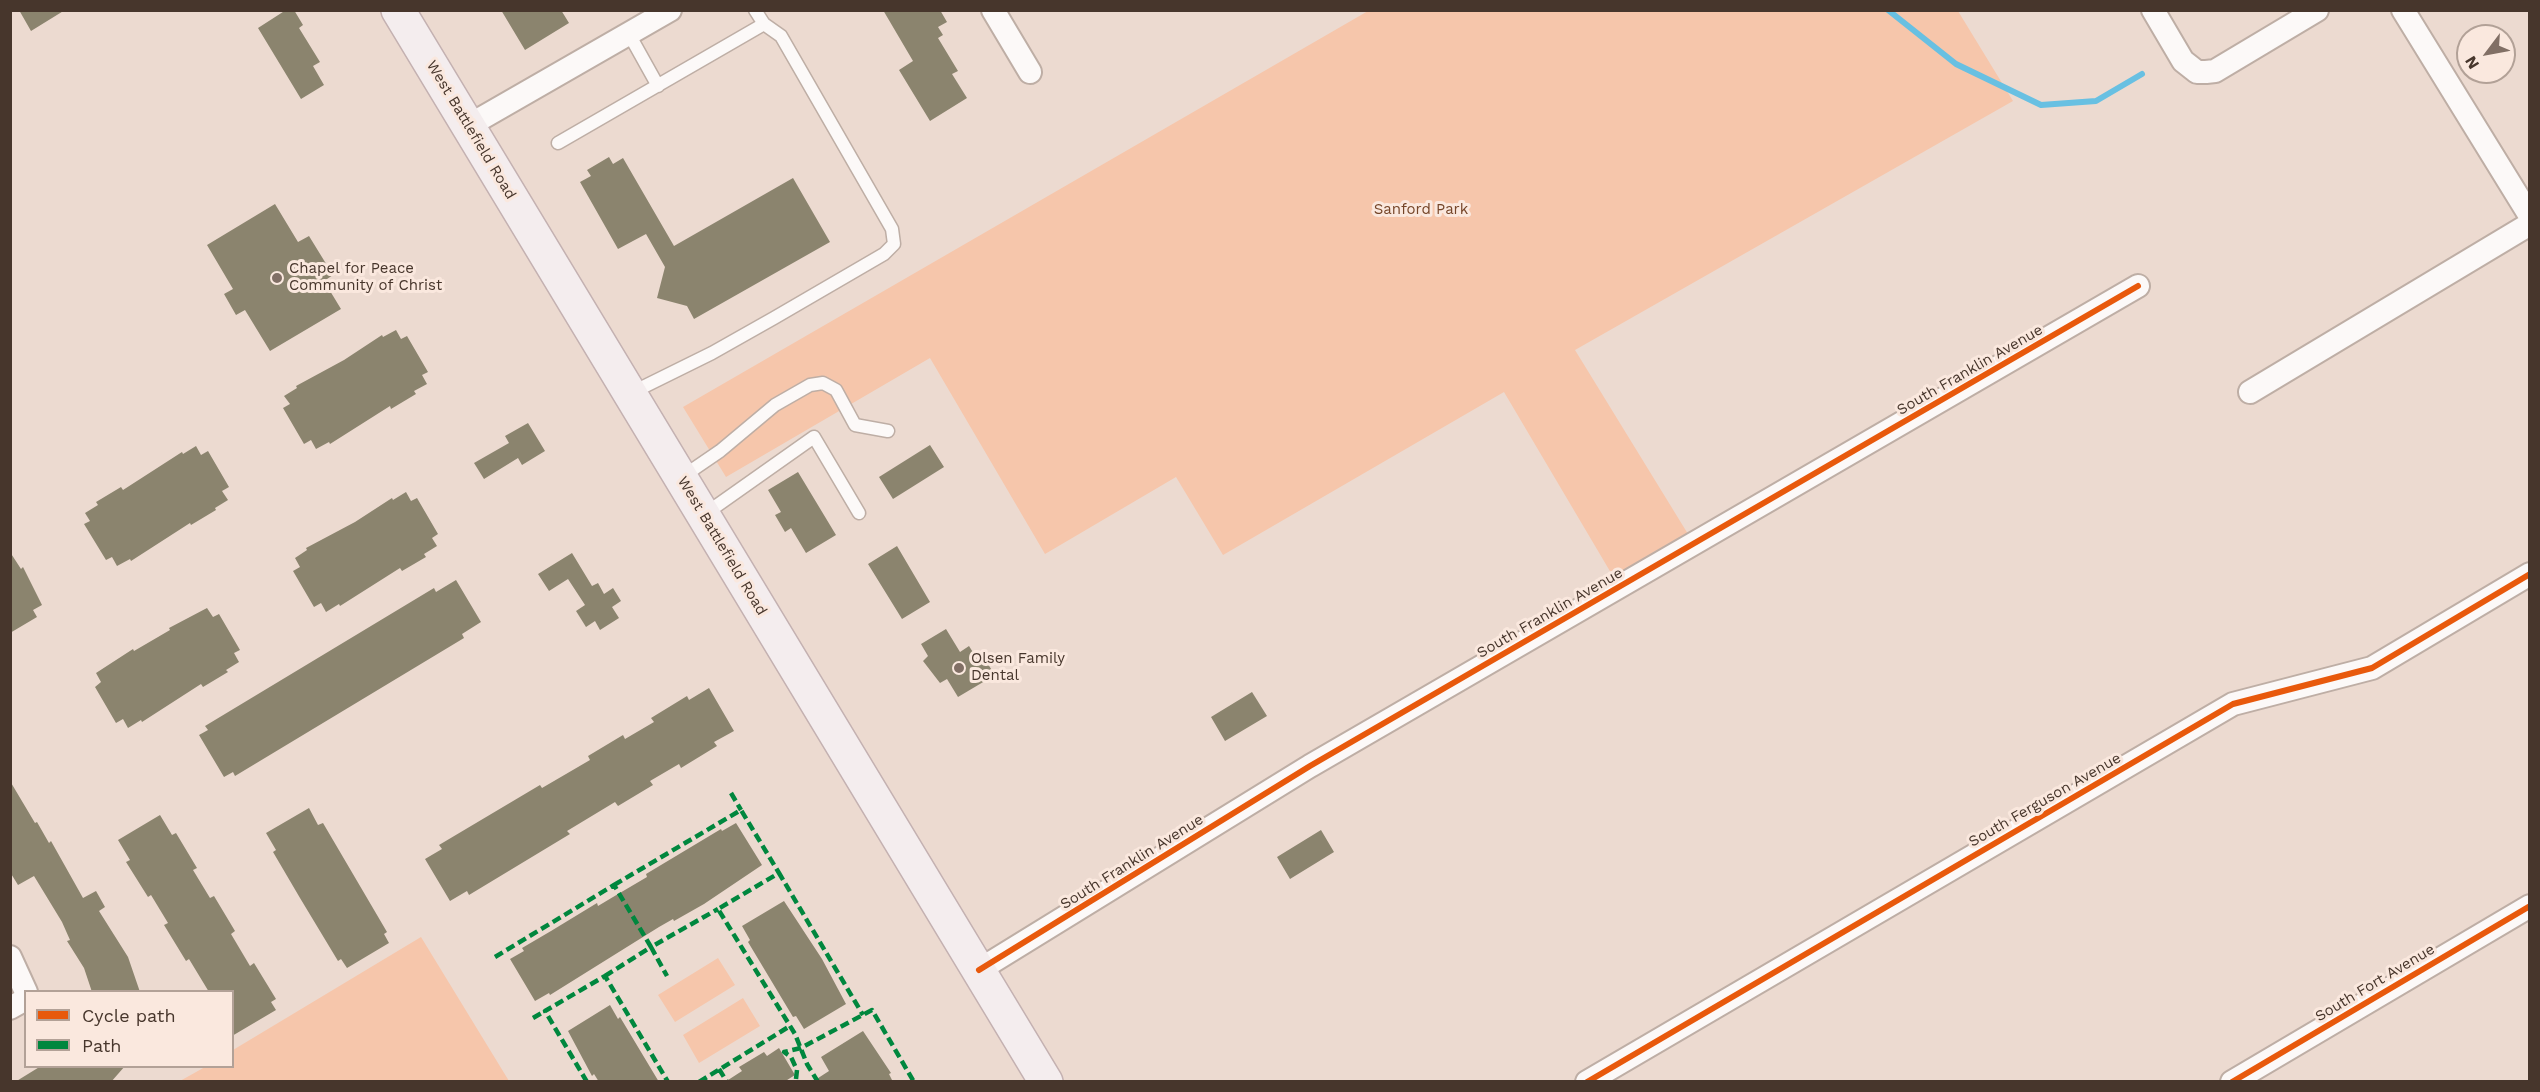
<!DOCTYPE html>
<style>
body{margin:0}
#map{position:relative;width:2540px;height:1092px;overflow:hidden;background:#ecdad0;font-family:"Work Sans",sans-serif}
canvas{display:block}
.frame{position:absolute;inset:0;border:12px solid #47362c;pointer-events:none}
.legend{position:absolute;left:24px;top:990px;width:210px;height:78px;box-sizing:border-box;background:#fae8de;border:2px solid #b2a197;margin:0;padding:8px 10px;list-style:none;font-size:18px;color:#47362c}
.legend li{display:flex;align-items:center;gap:12px;height:30px}
.legend b{width:30px;border:2px solid #b2a197}
.north{position:absolute;left:2456px;top:24px;width:60px;height:60px;box-sizing:border-box;background:#fae8de;border:2px solid #b2a197;border-radius:50%;rotate:238deg;font-size:16px;font-weight:700;line-height:24px;text-align:center;color:#47362c}
.north::after{content:'';display:block;margin:auto;width:21px;height:27px;background:#816f65;clip-path:polygon(50% 0,100% 100%,50% 72%,0 100%)}
</style>
<div id="map">
<canvas width="2540" height="1092"></canvas>
<div class="frame"></div>
<ul class="legend">
<li><b style="height:8px;background:#e8590c"></b>Cycle path</li>
<li><b style="height:8px;background:#00873e"></b>Path</li>
</ul>
<div class="north">N</div>
</div>
<script>
const c = document.querySelector('canvas').getContext('2d');
c.lineJoin = 'round';
function paint(path, color) {
  c.fillStyle = color;
  c.fill(path, 'evenodd');
}
function shape(rows) {
  const path = new Path2D();
  for (const r of rows) {
    path.moveTo(r[0], r[1]);
    for (let i = 2; i < r.length; i += 2) path.lineTo(r[i], r[i + 1]);
  }
  return path;
}
function stroke(path, color, width, dash) {
  c.strokeStyle = color;
  c.lineWidth = width;
  c.lineCap = dash ? 'butt' : 'round';
  c.setLineDash(dash || []);
  c.stroke(path);
}
function drawText(font, color, halo, rows, align = 'center') {
  c.font = font + ' "Work Sans",sans-serif';
  c.lineWidth = 6;
  c.setLineDash([]);
  c.textBaseline = 'middle';
  c.strokeStyle = halo;
  c.fillStyle = color;
  for (const [text, x, y, turn = 0] of rows) {
    c.save();
    c.translate(x, y);
    c.rotate((+turn || 0) * Math.PI / 180);
    c.textAlign = isNaN(turn) ? turn : align;
    if (halo) c.strokeText(text, 0, 0);
    c.fillText(text, 0, 0);
    c.restore();
  }
}
const green = shape([
 [1368,11,1958,11,2013,101,1575,350,1688,534,1614,578,1504,392,1223,555,1176,477,1045,554,930,358,726,477,683,407],
 [421,937,509,1081,180,1081,205,1067,232,1066,233,1050],
 [718,958,735,985,675,1022,658,995],
 [743,998,760,1026,699,1063,683,1035]
]);
const stream = shape([
 [1888,10,1956,64,2041,105,2096,101,2142,74]
]);
const building = shape([
 [19,10,65,10,31,31],
 [286,10,294,10,303,25,299,28,320,62,313,66,324,85,301,99,258,28],
 [501,10,561,10,569,23,525,50],
 [883,10,940,10,947,22,938,27,943,35,938,38,958,71,952,74,967,98,930,121,899,70,913,61],
 [609,157,613,164,623,158,674,246,793,178,830,242,694,319,687,306,657,298,665,267,646,234,618,249,580,182,591,176,587,170],
 [275,204,298,242,309,236,333,275,324,281,341,309,270,351,245,310,236,315,224,294,233,289,207,245],
 [396,330,401,339,407,336,428,372,422,375,427,384,414,391,416,394,391,409,390,406,330,444,329,442,316,449,311,440,304,444,283,408,290,404,284,396,297,388,296,386,344,360,382,335,383,337],
 [528,423,545,451,522,465,518,458,484,479,474,463,509,443,505,436],
 [930,445,944,467,893,499,879,477],
 [196,446,201,455,208,451,229,487,222,491,228,500,215,508,216,510,191,525,190,523,131,561,130,559,117,566,112,557,106,560,84,524,90,521,85,513,98,505,96,502,121,487,123,490,182,452,183,454],
 [798,472,836,535,806,553,791,528,785,532,775,515,781,512,768,490],
 [406,492,411,501,417,498,438,534,432,538,437,546,424,554,426,557,402,571,400,568,340,606,339,604,326,612,321,603,314,607,293,571,300,567,295,558,307,550,306,548,355,522,392,498,393,500],
 [897,546,930,602,902,619,868,564],
 [10,552,21,569,23,567,42,605,33,610,37,617,10,633],
 [572,553,592,586,598,583,604,594,613,588,621,601,612,607,619,618,600,630,595,621,586,627,576,611,585,605,568,579,549,591,538,574],
 [456,580,481,622,462,634,464,638,235,776,233,772,224,777,199,735,208,730,205,726,434,588,436,592],
 [207,608,213,617,219,614,240,650,234,653,239,662,226,670,228,672,203,687,201,684,142,722,141,720,128,728,123,719,116,723,95,687,101,682,96,673,133,649,134,651,170,630,169,628],
 [946,629,960,652,969,646,979,662,984,658,995,675,958,697,947,679,940,683,923,661,928,656,921,644],
 [709,688,734,731,714,742,717,746,681,768,679,764,650,781,653,785,618,806,615,802,567,831,570,834,469,895,467,891,450,901,425,859,442,849,439,845,540,785,542,788,590,760,588,756,623,735,625,739,654,722,651,718,687,696,689,700],
 [1252,692,1267,716,1225,741,1211,717],
 [10,781,35,823,37,822,49,843,51,841,83,898,96,891,105,907,99,911,128,957,140,992,92,992,84,968,67,941,70,940,62,922,34,876,18,885,10,872],
 [309,808,318,825,323,823,387,932,384,934,389,943,347,968,341,959,338,961,300,898,273,852,276,850,266,833],
 [160,815,172,835,176,833,197,868,193,870,210,898,214,896,235,931,231,934,250,966,254,963,276,999,271,1002,276,1010,232,1036,232,992,209,992,189,959,186,961,164,925,168,923,151,895,148,897,126,862,130,860,118,840],
 [736,823,762,865,704,904,674,921,673,919,659,927,550,995,549,993,535,1001,510,959,524,951,522,948,551,931,597,903,598,906,613,897,647,877,646,874,721,829,722,831],
 [1321,830,1334,852,1290,879,1277,857],
 [784,901,822,959,846,1004,804,1029,796,1016,793,1017,748,942,750,940,742,926],
 [610,1005,618,1019,620,1017,659,1082,599,1082,594,1074,592,1076,568,1031],
 [863,1031,891,1073,889,1074,893,1082,812,1082,829,1071,821,1057],
 [779,1048,795,1075,784,1082,725,1082,742,1071,739,1067,764,1052,767,1056],
 [41,1066,125,1066,111,1082,15,1082]
]);
const lane = shape([
 [629,34,658,86],
 [558,143,764,24],
 [631,393,712,353,774,318,884,254,894,244,892,229,781,36,764,24,755,10],
 [682,477,720,451,775,405,810,385,823,383,836,390,855,425,888,431],
 [705,514,814,437,859,513]
]);
const street = shape([
 [993,10,1030,72],
 [2153,10,2183,61,2197,72,2206,72,2215,71,2317,10],
 [2403,10,2530,216],
 [468,126,670,10],
 [2250,392,2530,224],
 [10,957,26,992],
 [979,970,1310,766,2138,286],
 [10,1008,26,999],
 [1587,1082,2233,704,2372,668,2530,574],
 [2232,1082,2530,906]
]);
const primary = shape([
 [398,10,1046,1082]
]);
const quiet = shape([
 [731,793,741,810],
 [614,885,741,810,779,873],
 [495,957,614,885,651,947,718,909],
 [605,976,651,947,667,976],
 [533,1018,545,1011],
 [719,1069,727,1082],
 [796,1079,797,1070,791,1057,784,1052,801,1048,872,1010,914,1082],
 [587,1082,545,1011,605,976,668,1082],
 [699,1082,790,1026],
 [818,1082,807,1064,795,1034,718,909,779,873,863,1015]
]);
const cycleway = shape([
 [979,970,1310,766,2138,286],
 [1587,1082,2233,704,2372,668,2530,574],
 [2232,1082,2530,906]
]);
const markers = [
 [277,278,6,"#816f65"],
 [959,668,6,"#816f65"]
];
const streetNames = [
 ["West Battlefield Road",471,130,59],
 ["South Franklin Avenue",1970,370,-30],
 ["West Battlefield Road",722,546,59],
 ["South Franklin Avenue",1550,613,-30],
 ["South Ferguson Avenue",2045,800,-30],
 ["South Franklin Avenue",1132,862,-32],
 ["South Fort Avenue",2375,983,-31]
];
const parkNames = [
 ["Sanford Park",1421,210]
];
const poiNames = [
 ["Chapel for Peace",289,269],
 ["Community of Christ",289,286],
 ["Olsen Family",971,659],
 ["Dental",971,676]
];
paint(green, '#f6c6ab');
stroke(stream, '#68c0e2', 6);
paint(building, '#8b846e');
stroke(lane, '#beaea5', 15);
stroke(street, '#beaea5', 26);
stroke(primary, '#c4b1b1', 36);
stroke(lane, '#fcf9f8', 12);
stroke(street, '#fcf9f8', 22);
stroke(primary, '#f4edee', 33);
stroke(quiet, '#00873e', 4.5, [9, 4.5]);
stroke(cycleway, '#e8590c', 6);
for (const [x, y, r, color] of markers) {
  const dot = new Path2D();
  dot.arc(x, y, r, 0, 2 * Math.PI);
  c.fillStyle = color;
  c.fill(dot);
  stroke(dot, '#fae8de', 2);
}
drawText('15px', '#47362c', '#fae8de', streetNames);
drawText('15px', '#754528', '#fae8de', parkNames);
drawText('15px', '#47362c', '#fae8de', poiNames, 'left');
</script>
